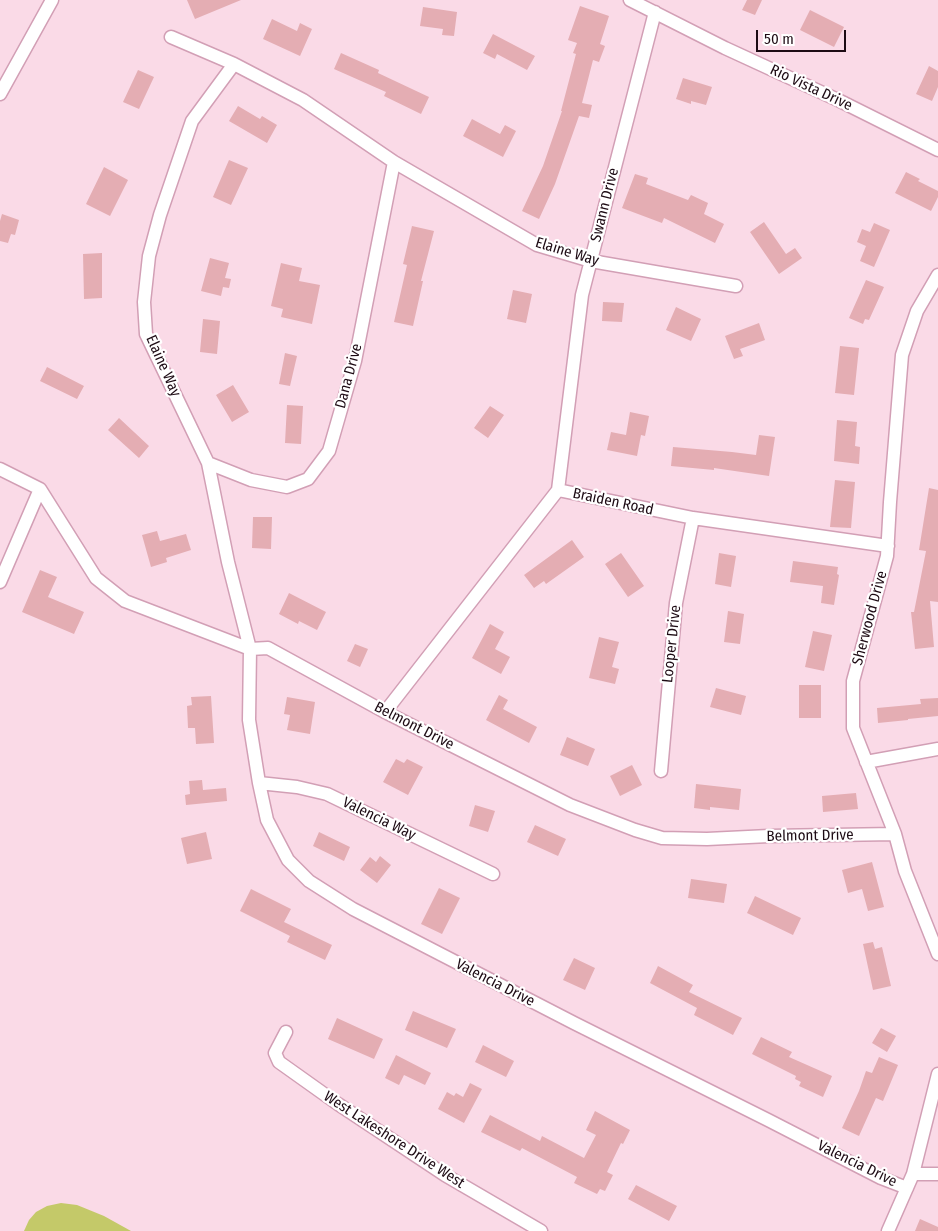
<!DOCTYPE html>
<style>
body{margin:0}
#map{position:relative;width:938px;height:1231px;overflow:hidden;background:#fadae7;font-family:"Fira Sans Condensed",sans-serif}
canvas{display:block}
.scale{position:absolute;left:756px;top:30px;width:90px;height:22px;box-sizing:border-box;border:2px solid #1d0b14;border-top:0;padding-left:6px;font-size:15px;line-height:18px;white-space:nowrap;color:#1d0b14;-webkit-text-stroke:4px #fff;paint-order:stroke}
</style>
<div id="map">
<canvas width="938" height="1231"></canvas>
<div class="scale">50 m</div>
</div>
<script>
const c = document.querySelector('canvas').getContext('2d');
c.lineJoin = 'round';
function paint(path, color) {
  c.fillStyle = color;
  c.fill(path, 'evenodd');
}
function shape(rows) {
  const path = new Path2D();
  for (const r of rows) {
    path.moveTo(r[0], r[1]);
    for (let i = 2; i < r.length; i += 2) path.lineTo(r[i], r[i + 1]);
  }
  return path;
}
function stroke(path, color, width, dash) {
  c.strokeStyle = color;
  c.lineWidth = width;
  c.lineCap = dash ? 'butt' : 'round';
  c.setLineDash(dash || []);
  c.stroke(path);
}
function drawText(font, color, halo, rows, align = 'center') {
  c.font = font + ' "Fira Sans Condensed",sans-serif';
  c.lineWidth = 4.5;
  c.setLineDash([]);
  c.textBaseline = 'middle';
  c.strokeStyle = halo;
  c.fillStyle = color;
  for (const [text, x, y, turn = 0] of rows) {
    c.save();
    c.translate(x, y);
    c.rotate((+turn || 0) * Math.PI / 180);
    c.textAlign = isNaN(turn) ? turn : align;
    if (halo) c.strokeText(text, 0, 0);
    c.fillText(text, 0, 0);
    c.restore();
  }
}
const water = shape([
 [61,1203,77,1205,104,1216,131,1231,24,1231,29,1220,36,1212,47,1206]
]);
const building = shape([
 [187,0,241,0,195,19],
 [747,0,762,0,755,15,742,10],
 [580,6,609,16,600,44,605,46,599,62,593,60,582,103,592,105,589,118,579,116,555,184,539,219,522,211,543,166,562,111,561,111,576,54,573,53,577,43,568,40],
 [423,7,457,12,454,36,442,35,443,29,420,26],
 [810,10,844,27,834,47,800,30],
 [272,19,297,31,300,23,312,29,300,56,263,39],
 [493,34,535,56,527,70,497,54,495,59,483,53],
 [341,53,379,70,378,73,429,97,421,114,384,96,386,92,334,69],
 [929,66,938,71,938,87,932,101,916,94],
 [138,70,154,77,139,109,123,102],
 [683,78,712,87,706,105,691,101,691,104,676,99],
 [238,106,260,119,262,116,277,125,267,143,229,121],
 [472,119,500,134,505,125,516,131,503,157,463,136],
 [229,160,248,168,231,205,213,197],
 [104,167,128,180,110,216,86,204],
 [906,172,920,179,918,181,938,191,938,197,931,211,895,193],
 [635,174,648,178,646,184,688,200,691,195,708,203,704,214,724,224,715,243,664,218,662,223,622,208],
 [2,214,19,220,15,235,11,234,8,243,0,241,0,221],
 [764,222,786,254,795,248,802,258,779,274,750,232],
 [874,223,890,230,874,267,860,261,866,246,857,242,862,229,870,232],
 [412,226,434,231,421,281,423,281,413,326,394,322,407,265,403,264],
 [102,253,102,298,84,299,83,254],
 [210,258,229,263,225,278,231,279,229,288,223,287,221,296,201,291],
 [281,263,302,268,299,281,320,285,312,324,281,317,283,309,271,306],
 [866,280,884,287,869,320,865,319,863,324,849,318],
 [513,290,532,294,526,323,507,319],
 [603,302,624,303,622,322,602,321],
 [676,307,701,319,691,341,666,330],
 [203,319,220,321,217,354,200,352],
 [759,323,765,340,740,349,743,356,734,359,725,336],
 [840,346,859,348,854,395,835,393],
 [285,353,297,356,290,386,279,384],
 [47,367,84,386,77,399,40,381],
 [233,385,249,412,232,422,216,395],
 [287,405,303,406,301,444,285,443],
 [490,406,504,415,488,438,474,428],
 [630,412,649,416,645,436,641,435,637,456,607,450,611,432,626,435],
 [119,418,149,446,139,458,108,430],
 [837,420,857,422,855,446,860,447,859,464,834,461],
 [759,435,775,437,769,476,714,468,714,470,671,466,673,447,732,452,756,455],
 [835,480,855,482,851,528,830,527],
 [929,488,938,490,938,602,930,601,934,647,915,649,911,612,914,612,926,551,919,550],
 [253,517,272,517,271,549,252,548],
 [157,531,160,541,186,534,191,550,166,558,167,562,151,567,142,535],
 [572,540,584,557,546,584,544,581,534,588,524,575],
 [621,553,644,586,628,597,605,564],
 [719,553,736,556,731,587,715,584],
 [793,561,838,567,837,574,839,575,834,605,821,603,823,586,790,582],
 [40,570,57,577,48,597,84,612,74,634,22,612],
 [289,593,326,612,317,630,299,621,298,624,279,614],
 [728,611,744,614,740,644,724,642],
 [490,624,504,632,495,649,510,657,501,674,472,658],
 [813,631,832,635,824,671,805,667],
 [599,637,619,642,612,667,619,669,615,684,589,678],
 [355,644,368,649,360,667,347,661],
 [799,685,821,685,821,718,799,718],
 [716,688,746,696,741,715,710,707],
 [499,695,508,700,503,709,537,727,529,743,486,720],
 [211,696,214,743,196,744,195,728,188,728,187,706,192,705,191,697],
 [287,697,315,702,310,734,287,730,290,715,284,714],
 [938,698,938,716,908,719,908,720,878,723,877,708,921,704,920,699],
 [567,737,595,749,588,766,560,755],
 [396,759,404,763,407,759,423,767,408,795,383,782],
 [632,765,642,785,620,796,610,776],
 [202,780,203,790,226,788,227,801,186,805,185,795,190,794,189,781],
 [696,784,741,789,739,810,710,807,710,810,694,808],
 [856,793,858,809,823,812,822,796],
 [475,805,495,811,488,832,469,826],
 [535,825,566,839,558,856,527,842],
 [206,832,212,859,187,864,181,838],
 [319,832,350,847,344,861,313,846],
 [380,856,391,865,377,883,360,870,370,857,376,862],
 [872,862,884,907,868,911,862,889,848,893,842,870],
 [691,879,727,884,724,903,688,898],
 [439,888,460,898,442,934,421,924],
 [251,889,291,909,284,922,332,945,325,960,287,942,290,936,240,911],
 [755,896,801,918,793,935,747,913],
 [873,942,875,949,882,947,891,986,873,990,863,944],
 [574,958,595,968,585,990,563,980],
 [658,966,693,985,689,992,742,1018,733,1035,694,1015,697,1008,650,983],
 [413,1011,456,1029,447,1048,405,1030],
 [337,1018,383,1039,374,1059,328,1039],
 [881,1028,896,1036,887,1052,872,1043],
 [761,1037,792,1052,789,1057,832,1076,823,1097,799,1086,801,1082,795,1079,796,1076,752,1054],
 [483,1045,514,1061,506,1077,475,1062],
 [396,1055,431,1073,425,1085,404,1075,399,1085,385,1078],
 [879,1057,898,1065,883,1101,876,1098,859,1136,842,1128,859,1091,866,1071,872,1073],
 [470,1083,482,1089,464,1123,438,1109,447,1092,454,1096,456,1093,463,1097],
 [595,1111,630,1130,623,1144,621,1143,607,1172,613,1175,605,1191,600,1189,597,1194,574,1183,577,1177,522,1148,520,1151,481,1132,490,1115,540,1141,542,1136,584,1158,596,1135,586,1130],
 [636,1185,677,1206,669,1221,628,1199],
 [920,1219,938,1227,938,1231,915,1231]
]);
const minor = shape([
 [630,0,725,48,838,100,938,150],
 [171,37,234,64,303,100,394,162,537,245,591,261,736,286],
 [234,64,192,121,160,215,149,256,144,302,146,334,208,463,228,562,250,649,249,720,259,783,267,820,288,860,309,881,353,909,574,1023,768,1120,881,1178,907,1188],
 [0,94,52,0],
 [938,275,917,311,902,355,890,502,887,556,853,681,853,728,895,834,905,871,938,954],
 [208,463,251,480,287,487,308,479,329,451,355,361,394,162],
 [0,469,40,489,96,578,125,601,250,649,268,648,385,712,570,805,635,830,662,838,707,839,769,836,895,834],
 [558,490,582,295,655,12],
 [0,582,40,489],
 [385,712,558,490,693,518,888,546],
 [866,762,938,749],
 [661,771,676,603,693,518],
 [259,783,297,787,327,794,493,874],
 [286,1032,275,1053,279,1062,338,1104,445,1175,541,1231],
 [913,1174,938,1174],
 [888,1231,913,1174,938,1074]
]);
const streetNames = [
 ["Rio Vista Drive",811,88,25],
 ["Swann Drive",605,205,-76],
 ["Elaine Way",567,252,17],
 ["Elaine Way",163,366,66],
 ["Dana Drive",349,376,-75],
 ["Braiden Road",613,502,12],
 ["Sherwood Drive",870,618,-75],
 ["Looper Drive",672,644,-84],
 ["Belmont Drive",414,726,27],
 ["Valencia Way",379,819,26],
 ["Belmont Drive",810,836,-1],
 ["Valencia Drive",495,983,27],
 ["West Lakeshore Drive West",394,1140,33],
 ["Valencia Drive",857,1164,26]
];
paint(water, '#c4c969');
paint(building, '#e4adb3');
stroke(minor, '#d29fb5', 15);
stroke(minor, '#fff', 12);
drawText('15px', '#1d0b14', '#fff', streetNames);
</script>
